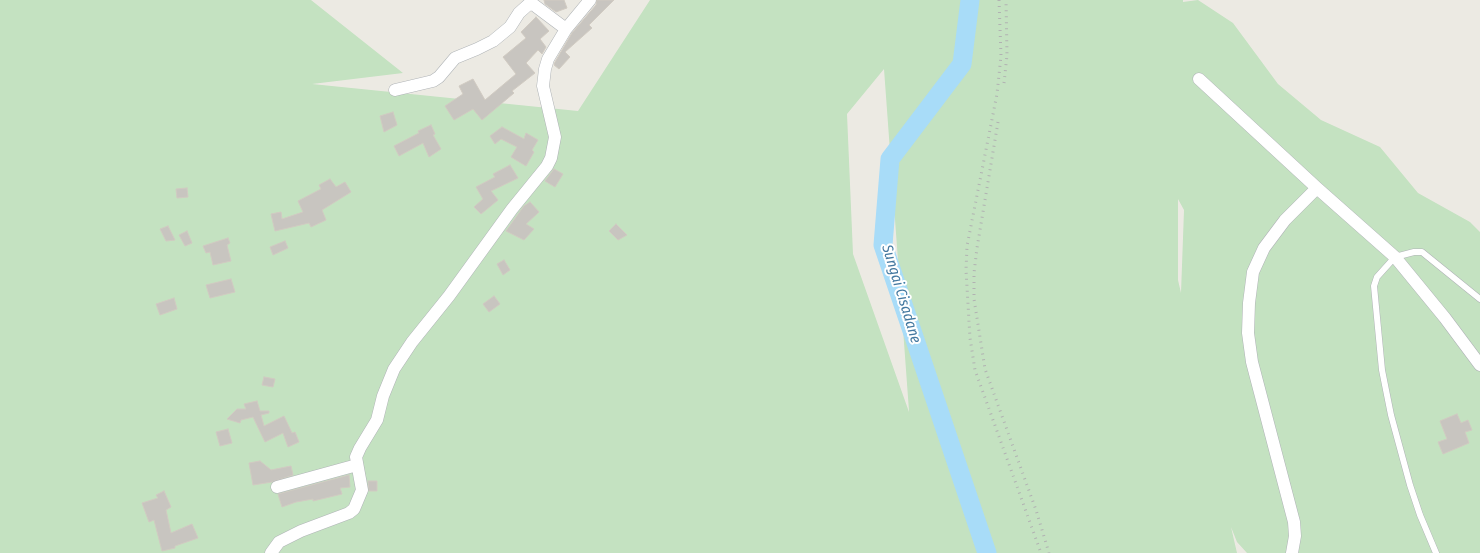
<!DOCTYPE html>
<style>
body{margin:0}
canvas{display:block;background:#eceae3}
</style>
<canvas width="1480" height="553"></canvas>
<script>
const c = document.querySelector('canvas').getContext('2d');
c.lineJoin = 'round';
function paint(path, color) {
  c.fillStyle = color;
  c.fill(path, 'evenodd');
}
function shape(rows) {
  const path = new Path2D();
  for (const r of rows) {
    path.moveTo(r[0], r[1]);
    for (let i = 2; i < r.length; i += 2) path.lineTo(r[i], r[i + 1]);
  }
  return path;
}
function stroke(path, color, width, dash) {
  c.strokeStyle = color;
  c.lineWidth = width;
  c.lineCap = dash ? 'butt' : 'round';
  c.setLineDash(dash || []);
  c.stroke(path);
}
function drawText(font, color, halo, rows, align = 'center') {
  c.font = font + ' "Fira Sans Condensed",sans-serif';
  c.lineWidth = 4;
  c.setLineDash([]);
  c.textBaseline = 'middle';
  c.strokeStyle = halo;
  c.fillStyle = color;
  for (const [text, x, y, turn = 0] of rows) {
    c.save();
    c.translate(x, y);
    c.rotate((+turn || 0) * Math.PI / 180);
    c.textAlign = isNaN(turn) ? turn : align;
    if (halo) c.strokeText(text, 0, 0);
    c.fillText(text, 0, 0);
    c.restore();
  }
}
const green = shape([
 [0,0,311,0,403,73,312,84,578,111,650,0,1183,0,1183,2,1198,0,1233,23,1278,84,1321,120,1380,147,1418,193,1470,222,1480,232,1480,553,1247,553,1237,542,1231,527,1237,553,0,553],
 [884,69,909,411,909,412,853,254,847,114],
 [1178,199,1184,210,1181,293,1178,280]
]);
const river = shape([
 [970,0,962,64,890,159,883,245,987,553]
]);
const building = shape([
 [544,0,564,0,567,8,556,12,545,4,544,0],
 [597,0,614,0,589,25,592,28,565,52,570,57,559,69,554,65,555,62,572,33,596,5,597,0],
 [536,17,549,31,540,39,546,47,542,54,538,50,526,63,535,73,512,91,514,93,482,120,473,109,454,120,445,106,463,94,459,86,473,79,485,100,516,74,503,57,526,38,521,32,536,17],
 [393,112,397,125,384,132,380,116,393,112],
 [431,125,435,134,433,135,441,149,429,157,423,143,399,156,394,146,419,133,418,131,431,125],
 [502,127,524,139,526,133,538,140,532,150,534,152,526,166,511,157,517,147,501,139,495,144,490,136,502,127],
 [510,165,518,178,491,191,498,200,481,214,474,207,483,199,476,187,495,177,493,174,510,165],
 [554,169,563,174,555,187,545,181,554,169],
 [330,179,336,187,345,182,351,192,322,210,326,220,311,227,309,223,275,231,271,214,281,212,282,219,303,212,298,201,321,189,319,185,330,179],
 [187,188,188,197,177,198,176,189,187,188],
 [530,202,539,212,526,224,534,229,524,240,506,231,524,206,530,202],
 [616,224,627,235,618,240,609,231,616,224],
 [168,226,175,240,166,241,160,229,168,226],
 [187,231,192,243,185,246,179,235,187,231],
 [228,238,230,243,227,245,231,261,213,265,210,252,206,253,203,246,228,238],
 [285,241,288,248,273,255,270,247,285,241],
 [504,260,510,270,503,275,497,264,504,260],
 [231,279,235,292,210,298,206,285,231,279],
 [494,296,500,304,489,312,483,304,494,296],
 [174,298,177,309,160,315,156,304,174,298],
 [264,377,275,379,273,387,262,385,264,377],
 [257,401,260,411,269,411,269,413,261,415,264,426,284,416,292,433,295,432,299,442,288,447,283,433,265,442,253,417,241,420,240,423,227,419,237,409,246,409,244,404,257,401],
 [1457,414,1461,423,1468,420,1472,430,1465,432,1469,443,1443,454,1438,442,1447,439,1440,421,1457,414],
 [228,429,232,443,220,446,216,432,228,429],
 [260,461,271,470,291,466,293,475,272,482,253,485,249,463,260,461],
 [349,475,350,487,340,488,342,494,313,501,313,499,296,502,282,507,278,494,349,475],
 [368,481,377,481,377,491,369,491,368,481],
 [164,491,171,507,166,510,171,533,192,524,198,538,175,546,175,548,162,551,154,520,149,522,142,503,158,498,156,495,164,491]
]);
const service = shape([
 [1436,553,1420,515,1410,485,1391,415,1382,370,1374,286,1377,277,1395,257,1414,252,1422,252,1480,299]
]);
const minor = shape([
 [1199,79,1317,188,1395,257,1445,318,1480,365],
 [395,90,433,81,439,77,455,58,477,49,493,41,510,27,519,13,529,4,534,5,566,29],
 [277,487,357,465],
 [271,553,279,542,301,531,349,513,354,509,362,490,356,457,360,448,377,420,383,396,394,369,412,342,449,296,512,209,547,166,551,158,555,137,543,86,545,69,548,59,566,29,590,0],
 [1292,553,1295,536,1294,522,1252,362,1248,333,1249,303,1253,272,1264,248,1285,220,1317,188]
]);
const rail = shape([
 [999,0,1001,56,997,94,967,246,966,270,970,338,975,370,1041,553],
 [1004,83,1007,55,1006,0],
 [998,122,977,248,974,273,974,299,985,369,1036,510,1049,553]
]);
const waterNames = [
 ["Sungai Cisadane",901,294,73]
];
paint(green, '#c4e2c1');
stroke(river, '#a8dcf8', 19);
paint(building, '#c8c5c0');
stroke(building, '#d1cbc2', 1);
stroke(service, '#b0b4b7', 7);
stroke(minor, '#b0b4b7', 13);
stroke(service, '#fff', 6);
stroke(minor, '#fff', 12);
stroke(rail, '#b1b2b2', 3, [1, 5]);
drawText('italic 15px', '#4479a0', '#fff', waterNames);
</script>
